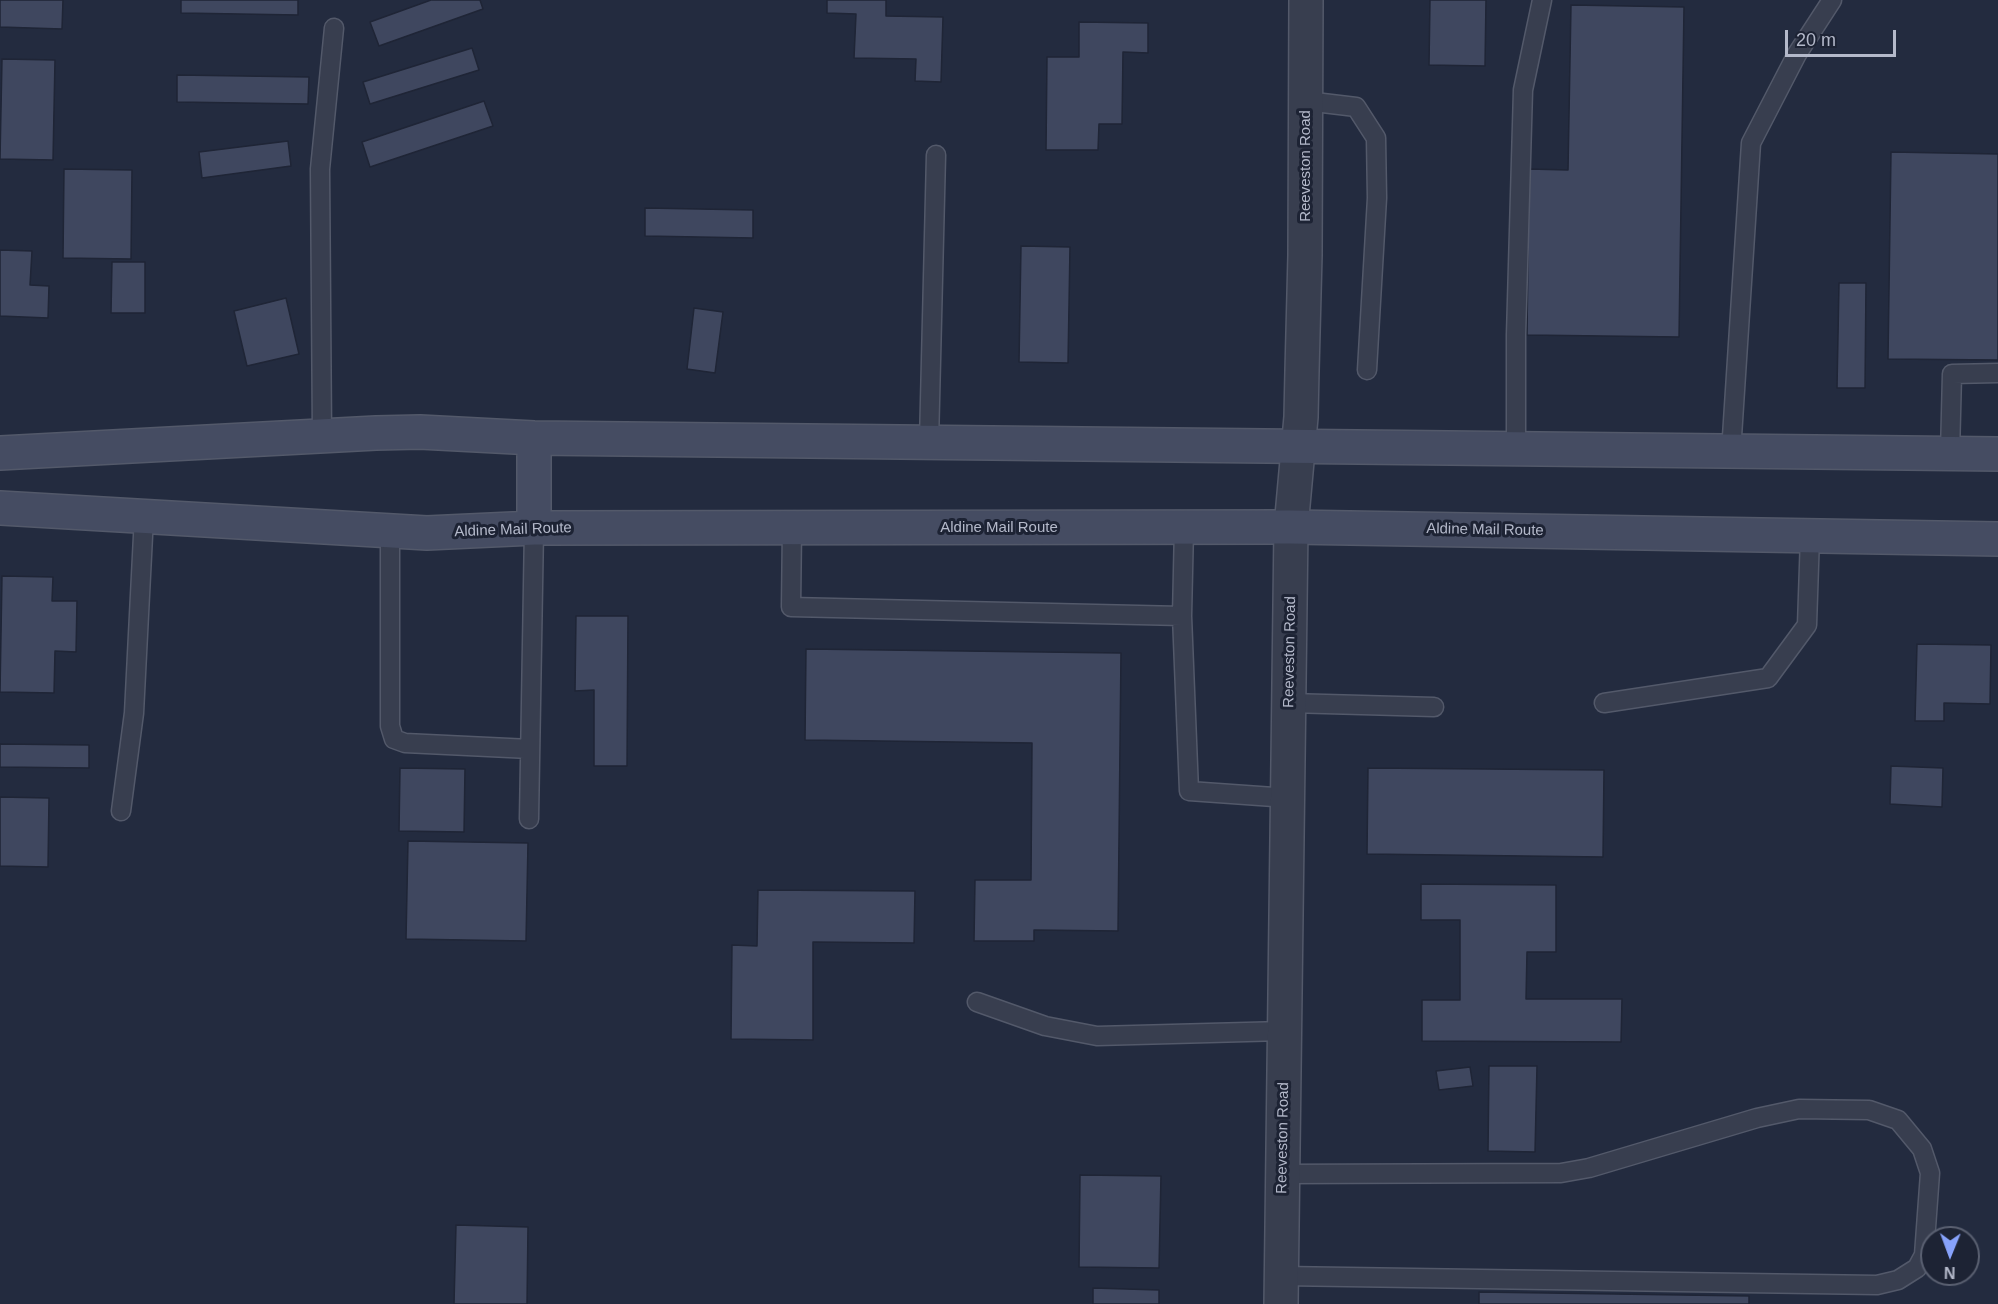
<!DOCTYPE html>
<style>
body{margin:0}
#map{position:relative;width:1998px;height:1304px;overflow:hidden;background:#232b3f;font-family:Arial,sans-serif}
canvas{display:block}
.north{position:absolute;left:1920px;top:1226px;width:60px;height:60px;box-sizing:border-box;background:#1d2334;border:2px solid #595f70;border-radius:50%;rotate:181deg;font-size:16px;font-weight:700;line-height:24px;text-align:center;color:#b4b9ca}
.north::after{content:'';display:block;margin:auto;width:21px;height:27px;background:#87a2fb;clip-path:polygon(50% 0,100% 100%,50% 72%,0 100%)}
.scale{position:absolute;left:1785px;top:30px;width:111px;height:27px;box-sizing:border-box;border:3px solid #b4b9ca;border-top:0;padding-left:8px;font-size:18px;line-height:21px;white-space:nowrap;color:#b4b9ca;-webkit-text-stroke:4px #1d2334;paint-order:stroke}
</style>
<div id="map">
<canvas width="1998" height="1304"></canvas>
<div class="north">N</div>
<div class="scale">20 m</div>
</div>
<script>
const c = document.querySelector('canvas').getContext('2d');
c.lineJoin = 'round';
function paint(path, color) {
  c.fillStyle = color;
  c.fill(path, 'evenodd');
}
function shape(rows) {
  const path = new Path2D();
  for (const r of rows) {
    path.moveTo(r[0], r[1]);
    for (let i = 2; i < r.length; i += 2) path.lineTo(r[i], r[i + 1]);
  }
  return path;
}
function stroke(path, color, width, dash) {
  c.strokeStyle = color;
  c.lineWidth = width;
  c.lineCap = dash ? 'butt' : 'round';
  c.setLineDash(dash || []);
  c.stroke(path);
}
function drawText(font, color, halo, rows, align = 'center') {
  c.font = font + ' Arial,sans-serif';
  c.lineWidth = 6;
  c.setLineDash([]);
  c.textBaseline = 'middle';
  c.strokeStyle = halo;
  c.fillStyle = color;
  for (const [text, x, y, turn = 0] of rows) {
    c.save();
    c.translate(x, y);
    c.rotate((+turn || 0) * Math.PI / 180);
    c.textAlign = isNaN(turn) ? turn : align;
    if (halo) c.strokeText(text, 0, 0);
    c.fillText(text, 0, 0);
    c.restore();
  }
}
const building = shape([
 [0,0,63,0,62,29,0,27,0,0],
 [181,0,298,0,298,15,181,13,181,0],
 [431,0,480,0,483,9,379,46,370,22,431,0],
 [827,0,886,0,886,16,943,17,941,82,915,81,916,59,854,58,856,14,827,13,827,0],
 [1430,0,1486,0,1485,66,1429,65,1430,0],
 [1571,5,1684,7,1679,337,1527,335,1529,169,1568,170,1571,5],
 [1079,22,1148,23,1148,53,1123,52,1122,124,1099,124,1098,150,1046,150,1047,57,1079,57,1079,22],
 [472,48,479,70,370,104,363,82,472,48],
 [2,59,55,60,53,160,0,159,2,59],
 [177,75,309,77,308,104,177,102,177,75],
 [484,101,493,126,370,167,362,142,484,101],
 [288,141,291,166,202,178,199,152,288,141],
 [1891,152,1998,154,1998,360,1888,359,1891,152],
 [64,169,132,170,131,259,63,258,64,169],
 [645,208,753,210,753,238,645,236,645,208],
 [1021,246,1070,247,1068,363,1019,362,1021,246],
 [0,250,32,251,30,285,49,286,48,318,0,316,0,250],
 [112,262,145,262,145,313,111,313,112,262],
 [1839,283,1866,283,1865,388,1837,388,1839,283],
 [286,298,299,354,247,366,234,311,286,298],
 [694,308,723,312,715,373,687,369,694,308],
 [2,576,53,577,52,601,77,601,76,652,55,651,54,693,0,692,2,576],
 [576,616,628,616,627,766,594,766,594,690,575,691,576,616],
 [1917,644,1991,645,1990,704,1944,703,1944,721,1915,721,1917,644],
 [806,649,1121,653,1118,931,1034,930,1034,941,974,941,975,880,1031,880,1032,743,805,740,806,649],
 [0,744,89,745,89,768,0,767,0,744],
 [1891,766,1943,768,1942,807,1890,804,1891,766],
 [400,768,465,769,464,832,399,831,400,768],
 [1368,768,1604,770,1603,857,1367,854,1368,768],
 [0,797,49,798,48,867,0,866,0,797],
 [408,841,528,843,526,941,406,939,408,841],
 [1421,884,1556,885,1556,952,1527,952,1526,999,1622,999,1621,1042,1422,1041,1422,1000,1460,1000,1460,920,1421,920,1421,884],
 [758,890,915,891,914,943,813,942,813,1040,731,1039,732,945,757,946,758,890],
 [1489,1066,1537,1066,1535,1152,1488,1151,1489,1066],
 [1470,1067,1473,1086,1439,1090,1436,1071,1470,1067],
 [1080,1175,1161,1176,1159,1268,1079,1267,1080,1175],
 [456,1225,528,1227,527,1304,454,1304,456,1225],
 [1093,1288,1159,1290,1159,1304,1093,1304,1093,1288],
 [1479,1292,1749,1296,1749,1304,1479,1304,1479,1292]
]);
const lane = shape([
 [1306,101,1356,107,1376,138,1377,198,1367,370],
 [322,436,320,169,334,28],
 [929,442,936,155],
 [1516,450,1516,335,1523,90,1542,0],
 [1731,452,1751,143,1797,54,1832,0],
 [1950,453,1952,374,1998,373],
 [792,528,791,607,1182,616,1189,791,1288,798],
 [390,530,390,726,394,739,405,743,530,749],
 [1182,616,1184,527],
 [1289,703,1434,707],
 [1604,703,1768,678,1807,625,1810,536],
 [121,811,134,713,144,516],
 [529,819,534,528],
 [977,1002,1045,1026,1097,1036,1284,1031],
 [1281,1276,1877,1285,1898,1280,1917,1268,1924,1255,1930,1173,1922,1149,1898,1120,1869,1110,1799,1109,1757,1118,1589,1168,1561,1173,1282,1174]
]);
const street = shape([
 [1281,1304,1291,527,1301,417,1302,371,1305,255,1306,0]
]);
const secondary = shape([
 [534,438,534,528],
 [0,453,376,433,420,432,534,438,1998,454],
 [0,508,427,533,534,528,1291,527,1998,539]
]);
const streetNames = [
 ["Reeveston Road",1306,166,-90],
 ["Aldine Mail Route",999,528],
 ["Aldine Mail Route",513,530,-2],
 ["Aldine Mail Route",1485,530,1],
 ["Reeveston Road",1290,652,-89],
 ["Reeveston Road",1283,1138,-89]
];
paint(building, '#3f475f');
stroke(building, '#1f2536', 1.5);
stroke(lane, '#53596a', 21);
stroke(street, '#53596a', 36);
stroke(secondary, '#53596a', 36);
stroke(lane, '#383e4f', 18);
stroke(street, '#383e4f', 33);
stroke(secondary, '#454c62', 33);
drawText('15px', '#b4b9ca', '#1d2334', streetNames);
</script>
